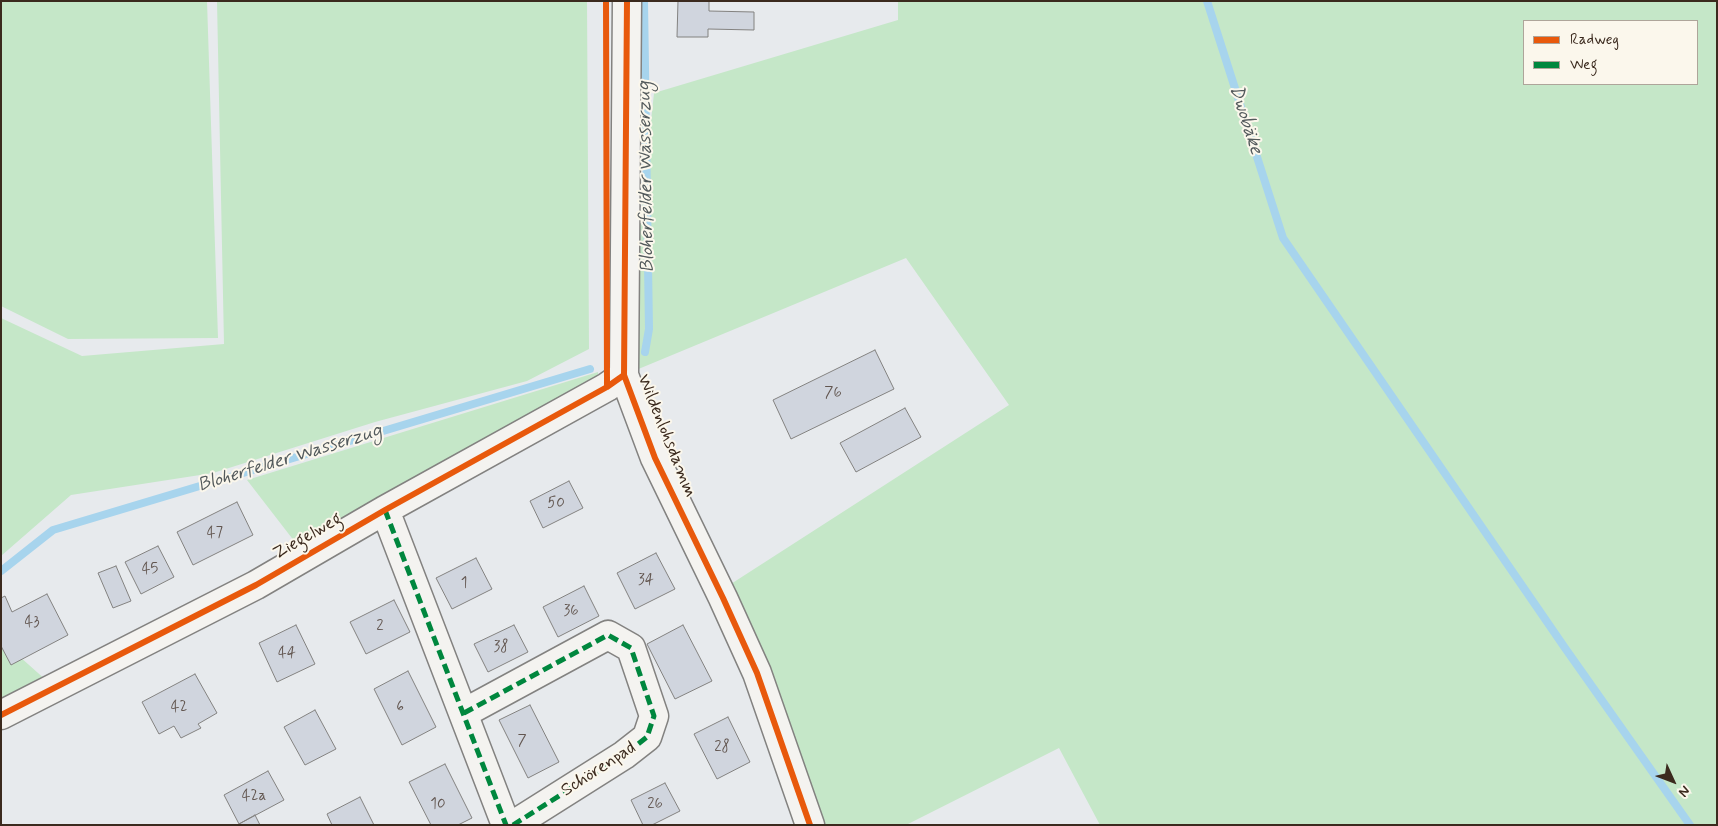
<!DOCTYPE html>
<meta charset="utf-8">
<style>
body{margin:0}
#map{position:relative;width:1718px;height:826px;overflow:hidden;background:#e7eaed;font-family:Mynerve,sans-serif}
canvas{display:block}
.frame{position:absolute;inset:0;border:2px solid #3b2a1e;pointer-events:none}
.legend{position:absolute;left:1523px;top:20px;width:175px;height:65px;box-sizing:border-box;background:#fbf7ec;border:1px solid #aea59a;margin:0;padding:6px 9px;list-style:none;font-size:15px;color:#3b2a1e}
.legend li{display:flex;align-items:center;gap:10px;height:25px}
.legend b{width:25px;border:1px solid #aea59a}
.north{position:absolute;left:1648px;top:756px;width:50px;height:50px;-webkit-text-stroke:4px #fbf7ec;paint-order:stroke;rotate:133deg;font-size:14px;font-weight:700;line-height:20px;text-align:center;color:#3b2a1e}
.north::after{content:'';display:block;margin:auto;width:18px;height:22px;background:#3b2a1e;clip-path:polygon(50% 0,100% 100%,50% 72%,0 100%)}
</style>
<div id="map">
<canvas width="1718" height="826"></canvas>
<div class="frame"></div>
<ul class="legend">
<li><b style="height:6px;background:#e8590c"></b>Radweg</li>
<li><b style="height:6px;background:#00873e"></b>Weg</li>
</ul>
<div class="north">N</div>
</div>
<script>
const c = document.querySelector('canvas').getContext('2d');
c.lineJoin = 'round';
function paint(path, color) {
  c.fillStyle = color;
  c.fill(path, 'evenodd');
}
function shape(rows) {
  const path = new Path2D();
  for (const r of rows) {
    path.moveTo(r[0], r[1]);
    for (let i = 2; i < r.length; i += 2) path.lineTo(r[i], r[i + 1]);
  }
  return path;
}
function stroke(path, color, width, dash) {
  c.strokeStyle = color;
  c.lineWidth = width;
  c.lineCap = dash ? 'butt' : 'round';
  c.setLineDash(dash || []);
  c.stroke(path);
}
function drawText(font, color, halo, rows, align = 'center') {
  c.font = font + ' Mynerve,sans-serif';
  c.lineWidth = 4;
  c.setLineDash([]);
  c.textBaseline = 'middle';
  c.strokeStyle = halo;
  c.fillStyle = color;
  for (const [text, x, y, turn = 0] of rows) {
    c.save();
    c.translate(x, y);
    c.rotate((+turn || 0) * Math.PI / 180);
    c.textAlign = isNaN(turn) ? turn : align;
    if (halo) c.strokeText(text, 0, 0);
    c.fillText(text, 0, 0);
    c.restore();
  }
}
const green = shape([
 [1,1,207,1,218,338,68,339,1,306],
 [217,1,587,1,589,349,527,381,375,422,213,473,71,495,1,556,1,318,82,356,224,344],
 [898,1,1717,1,1717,825,1100,825,1059,748,906,825,809,825,720,591,1009,405,906,258,624,375,654,93,898,20],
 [1524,21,1697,21,1697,84,1524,84],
 [598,372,598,383,298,546,247,480],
 [1,640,47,681,1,706]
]);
const stream = shape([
 [644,1,649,329,645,352],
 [1207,1,1283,238,1565,648,1690,825],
 [1,571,53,530,590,369]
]);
const building = shape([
 [678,1,709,1,709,11,754,12,754,30,708,29,708,37,677,37,678,1],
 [875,350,894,389,791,439,773,400,875,350],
 [905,408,921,437,856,472,840,443,905,408],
 [569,481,583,508,543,528,530,501,569,481],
 [237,502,253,535,193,565,177,532,237,502],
 [158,546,174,577,141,594,125,562,158,546],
 [656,553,675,589,635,609,617,573,656,553],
 [476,558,492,589,452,609,436,578,476,558],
 [116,566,131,601,113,608,98,573,116,566],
 [584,586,599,616,558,637,543,607,584,586],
 [47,594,68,635,11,665,1,646,1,598,5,596,12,612,47,594],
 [394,600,410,632,366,654,350,622,394,600],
 [296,625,315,664,277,682,259,643,296,625],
 [514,625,528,652,488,672,474,644,514,625],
 [683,625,712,681,675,699,647,644,683,625],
 [408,671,436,727,402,745,374,689,408,671],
 [195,674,217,713,198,724,201,728,181,738,174,726,159,734,142,702,195,674],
 [530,705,559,762,528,778,499,720,530,705],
 [315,710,336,749,305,765,284,727,315,710],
 [728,717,750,762,717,779,694,734,728,717],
 [445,764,472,818,458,825,431,825,409,782,445,764],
 [268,771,284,800,239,824,224,795,268,771],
 [665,783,680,811,652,825,643,825,631,800,665,783],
 [360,797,374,825,332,825,327,814,360,797],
 [255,815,260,825,239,825,239,824,255,815]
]);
const minor = shape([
 [627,1,624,375,655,458,723,598,757,673,810,825],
 [385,510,506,825],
 [464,713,608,635,631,648,654,716,647,737,624,755,513,825],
 [1,715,256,585,385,510,607,387,624,375]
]);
const quiet = shape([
 [385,510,506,825],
 [464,713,608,635,631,648,654,716,647,737,624,755,513,825]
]);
const cycleway = shape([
 [606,1,607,387],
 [627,1,624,375,655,458,723,598,757,673,810,825],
 [1,715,256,585,385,510,607,387,624,375]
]);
const numberNames = [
 ["76",833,394],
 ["50",556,504],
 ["47",215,534],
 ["45",150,570],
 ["34",646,581],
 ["1",464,584],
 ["36",571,612],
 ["43",32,623],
 ["2",380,627],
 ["38",501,648],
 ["44",287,654],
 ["42",179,708],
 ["6",400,708],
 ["7",522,742],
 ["28",722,748],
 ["42a",254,797],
 ["10",438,805],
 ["26",655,805]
];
const streetNames = [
 ["Wildenlohsdamm",666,436,68],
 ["Ziegelweg",308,537,-30],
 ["Schörenpad",599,770,-33]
];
const waterNames = [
 ["Dwobäke",1245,120,72],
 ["Bloherfelder Wasserzug",647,177,-91],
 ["Bloherfelder Wasserzug",290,459,-17]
];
paint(green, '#c5e7c8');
stroke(stream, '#a7d4ed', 8);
paint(building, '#d0d5de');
stroke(building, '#838280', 1);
stroke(minor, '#838280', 31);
stroke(minor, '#f4f3f0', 28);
stroke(quiet, '#00873e', 5, [10, 5]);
stroke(cycleway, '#e8590c', 6);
drawText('15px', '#625650', null, numberNames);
drawText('18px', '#3b2a1e', '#fbf7ec', streetNames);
drawText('italic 19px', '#535a5c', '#fbf7ec', waterNames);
</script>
